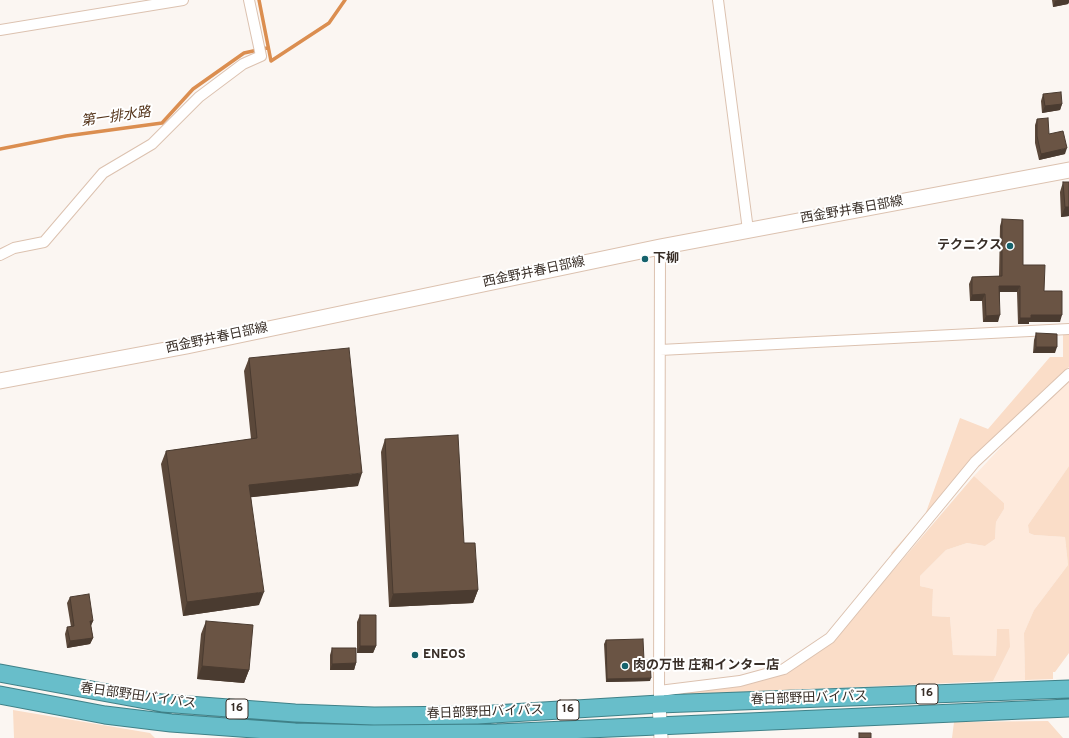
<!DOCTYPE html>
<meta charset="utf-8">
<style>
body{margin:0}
canvas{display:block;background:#fbf6f2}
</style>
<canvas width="1069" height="738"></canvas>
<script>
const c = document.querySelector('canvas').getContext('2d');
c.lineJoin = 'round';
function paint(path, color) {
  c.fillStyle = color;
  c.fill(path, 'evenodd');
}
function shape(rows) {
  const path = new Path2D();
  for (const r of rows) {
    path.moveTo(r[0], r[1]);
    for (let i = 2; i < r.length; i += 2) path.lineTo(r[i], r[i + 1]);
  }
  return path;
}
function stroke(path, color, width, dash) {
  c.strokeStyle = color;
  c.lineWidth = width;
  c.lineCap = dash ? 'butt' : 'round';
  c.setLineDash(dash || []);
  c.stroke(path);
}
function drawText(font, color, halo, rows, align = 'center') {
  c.font = font + ' Overpass,"Noto Sans JP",sans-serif';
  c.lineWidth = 4;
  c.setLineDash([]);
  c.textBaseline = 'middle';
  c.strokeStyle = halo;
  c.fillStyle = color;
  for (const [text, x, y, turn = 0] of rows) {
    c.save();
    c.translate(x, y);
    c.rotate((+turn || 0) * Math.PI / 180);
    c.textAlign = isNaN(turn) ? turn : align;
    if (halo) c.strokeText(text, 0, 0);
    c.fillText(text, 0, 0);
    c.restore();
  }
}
const built = shape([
 [1069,377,1069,466,1028,525,1029,533,1034,535,1065,537,1068,565,1034,610,1024,633,1025,680,993,681,1010,647,997,629,996,657,953,655,950,617,932,616,933,589,920,586,920,576,946,550,967,543,985,546,995,539,996,522,1004,509,1004,503,974,476,1041,404]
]);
const green = shape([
 [1063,332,1069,333,1069,367,1040,393,992,444,894,556,891,553,925,515,960,418,988,429,1050,357,1063,357],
 [1069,466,1069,653,1055,672,1053,672,1053,679,1025,680,1024,633,1034,610,1068,565,1065,537,1034,535,1029,533,1028,525],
 [974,476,1004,503,1004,509,996,522,995,539,985,546,967,543,946,550,920,576,920,586,933,589,932,616,950,617,953,655,996,656,997,629,1009,629,1010,647,993,681,681,695,679,692,777,669,855,615],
 [13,710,150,733,155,738,14,738],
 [1048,721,1063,738,952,738,954,722]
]);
const stream = shape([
 [259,0,271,61,329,23,345,0],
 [0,149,66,136,162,123,193,89,244,53,267,48]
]);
const minor = shape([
 [718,0,748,230],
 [0,30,183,0],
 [0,255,14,248,44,242,103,173,152,144,199,97,243,64,261,56,249,0],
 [660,350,1069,329],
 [659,691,740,681,784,669,830,638,975,462,1069,374],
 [659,697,660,247]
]);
const tertiary = shape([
 [659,704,661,738]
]);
const secondary = shape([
 [0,381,187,346,660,247,1069,170]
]);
const trunk = shape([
 [0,673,162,703,295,713,374,716,477,715,659,704,1069,689],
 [0,695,105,715,171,723,295,732,371,734,497,733,1069,708]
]);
const wall = shape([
 [1052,0,1069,0,1069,2,1068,4,1053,7],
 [1043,94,1062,104,1060,110,1042,113,1041,101],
 [1037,119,1065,154,1039,160,1035,143,1035,125],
 [1063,182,1069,216,1061,217,1060,192],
 [1002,219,1023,265,1044,291,1060,322,1029,322,1029,324,1018,324,1017,292,1000,292,998,322,983,322,982,301,970,301,969,284,972,277,999,276,1000,226],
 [1036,333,1055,353,1033,353,1034,340],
 [249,358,358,486,251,497,259,605,183,616,161,464,166,451,251,439,244,371],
 [385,439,464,543,478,590,473,603,389,607,381,452],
 [70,597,93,621,91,626,93,638,90,644,67,648,65,634,67,627,71,627,67,603],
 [360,615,376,646,373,653,357,653,357,622],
 [206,621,249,670,244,683,197,679,201,634],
 [606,640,644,660,650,681,606,682,604,644],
 [332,648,356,663,354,670,330,670,330,655]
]);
const shadedWall = shape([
 [1058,0,1069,0,1069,2,1068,4,1053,7,1055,1],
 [1062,104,1060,110,1042,113,1045,106],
 [1067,148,1065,154,1039,160,1041,154],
 [1065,207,1069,207,1069,216,1061,217],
 [999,286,1020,286,1017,292,997,292],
 [985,294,982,301,970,301,972,295],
 [1000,315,998,322,983,322,986,316],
 [1031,315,1062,315,1060,322,1029,322,1029,324,1018,324,1020,318],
 [1036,347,1057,347,1055,353,1033,353],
 [362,473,358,486,244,498,249,485],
 [478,590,473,603,389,607,393,594],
 [264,592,259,605,183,616,187,602],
 [90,621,93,621,90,627],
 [93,638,90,644,67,648,70,641],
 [360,646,376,646,373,653,357,653],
 [356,663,354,670,330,670,332,664],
 [202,666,249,670,244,683,197,679],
 [651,678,650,681,606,682,607,679]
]);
const building = shape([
 [1061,92,1062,104,1045,106,1043,94,1061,92],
 [1048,118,1049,134,1063,131,1067,148,1041,154,1037,136,1037,119,1048,118],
 [1063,182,1069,182,1069,207,1065,207,1063,182],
 [1002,219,1023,220,1023,265,1045,265,1044,291,1062,291,1062,315,1031,315,1031,318,1020,318,1020,286,999,286,1000,315,986,316,985,294,972,295,972,277,1002,276,1002,219],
 [1036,333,1057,334,1057,347,1036,347,1036,333],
 [349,348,362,473,249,485,264,592,187,602,166,451,257,438,249,358,349,348],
 [458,435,464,543,475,543,478,590,393,594,385,439,458,435],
 [89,594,93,621,90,621,93,638,70,641,67,627,74,626,70,597,89,594],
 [360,615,376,615,376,646,360,646,360,615],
 [206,621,253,625,249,670,202,666,206,621],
 [643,639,644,660,650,660,651,678,607,679,606,640,643,639],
 [332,648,356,648,356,663,332,664,332,648],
 [859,733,871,733,871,738,859,738,859,733]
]);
const markers = [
 [1010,246,4,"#15626c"],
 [645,259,4,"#15626c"],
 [415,655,4,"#15626c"],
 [625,666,4,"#15626c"]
];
const shields = [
 [927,694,22],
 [237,709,22],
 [568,710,22]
];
const shieldNames = [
 ["16",927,694],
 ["16",237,709],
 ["16",568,710]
];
const streetNames = [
 ["西金野井春日部線",852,211,-10],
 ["西金野井春日部線",534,273,-12],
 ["西金野井春日部線",217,339,-12],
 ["春日部野田バイパス",138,697,8],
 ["春日部野田バイパス",809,699,-2],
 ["春日部野田バイパス",485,713,-2]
];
const poiNames = [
 ["テクニクス",1002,246,"right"],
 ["下柳",653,259],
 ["ENEOS",423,655],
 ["肉の万世 庄和インター店",633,666]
];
const waterNames = [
 ["第一排水路",116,118,-8]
];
paint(built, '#feeadc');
paint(green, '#faddc8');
stroke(stream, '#db8e50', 3.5);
stroke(minor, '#dcc2b0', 12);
stroke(tertiary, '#dcc2b0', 15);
stroke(secondary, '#dcc2b0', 17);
stroke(trunk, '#3f8188', 19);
stroke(minor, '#fff', 10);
stroke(tertiary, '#fff', 13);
stroke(secondary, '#fff', 15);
stroke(trunk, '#68beca', 17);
paint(wall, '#5b483a');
paint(shadedWall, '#4a3b30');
paint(building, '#6a5444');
stroke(building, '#4a3b30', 1);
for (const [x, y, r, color] of markers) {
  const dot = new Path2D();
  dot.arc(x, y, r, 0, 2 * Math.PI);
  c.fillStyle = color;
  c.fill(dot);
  stroke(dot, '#fff', 1.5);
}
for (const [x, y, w] of shields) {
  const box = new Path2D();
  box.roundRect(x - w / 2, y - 10, w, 20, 3);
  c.fillStyle = '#fff';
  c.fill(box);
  stroke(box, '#382e27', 1);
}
drawText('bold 12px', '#382e27', null, shieldNames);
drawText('13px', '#382e27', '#fff', streetNames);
drawText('bold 13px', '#382e27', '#fff', poiNames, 'left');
drawText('italic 14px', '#55351b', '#fff', waterNames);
</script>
